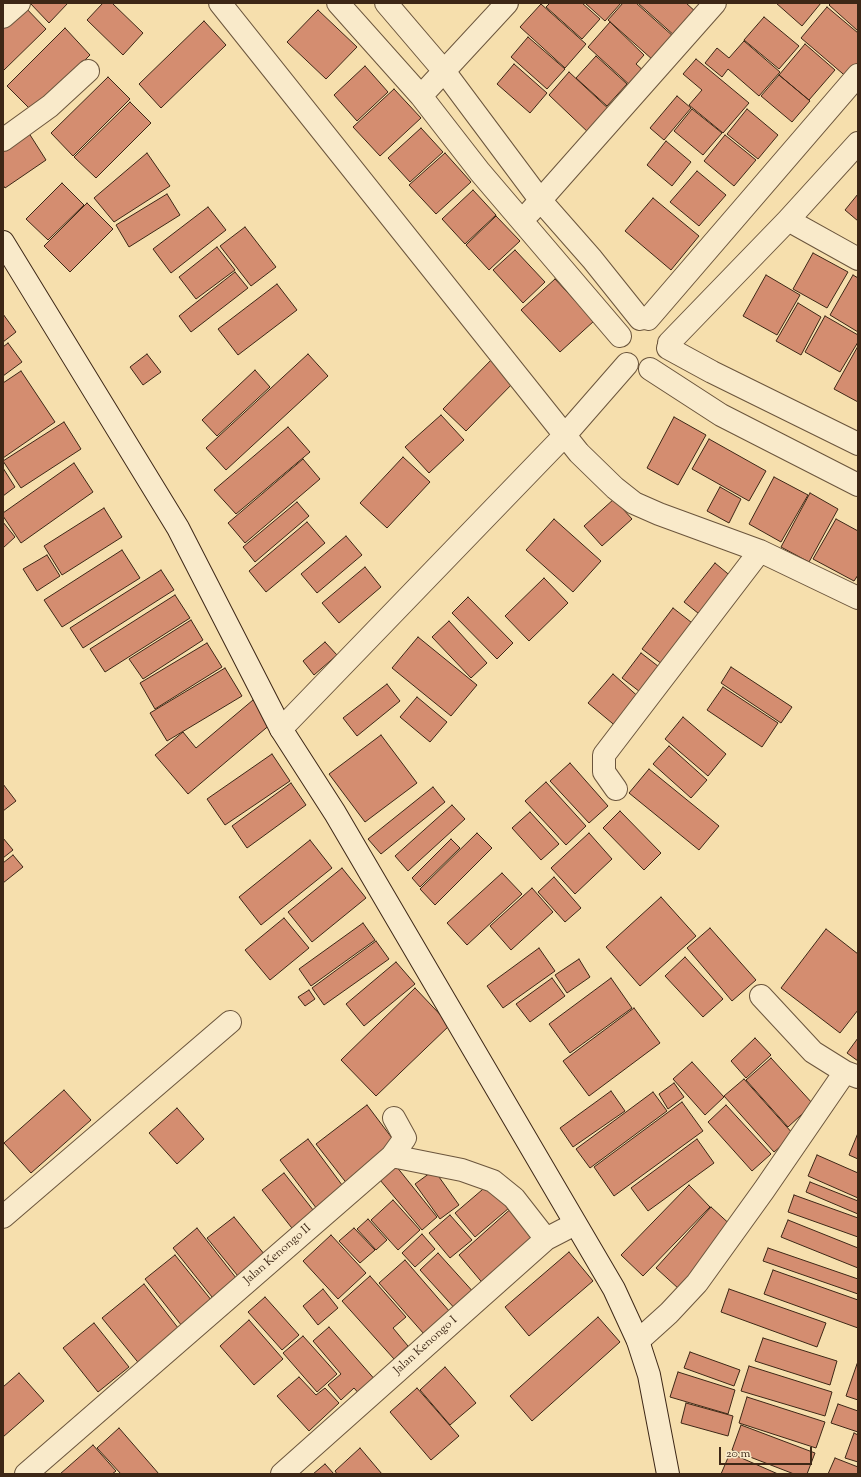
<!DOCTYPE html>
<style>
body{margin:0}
#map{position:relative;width:861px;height:1477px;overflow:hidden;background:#f6dfad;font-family:"Sorts Mill Goudy",serif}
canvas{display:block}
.frame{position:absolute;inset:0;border:4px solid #3d2716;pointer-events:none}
.scale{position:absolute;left:719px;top:1447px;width:93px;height:18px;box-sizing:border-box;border:2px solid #3d2716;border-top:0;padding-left:5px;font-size:12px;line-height:14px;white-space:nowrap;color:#3d2716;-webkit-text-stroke:3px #f9eaca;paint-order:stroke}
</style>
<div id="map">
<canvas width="861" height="1477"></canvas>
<div class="frame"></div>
<div class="scale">20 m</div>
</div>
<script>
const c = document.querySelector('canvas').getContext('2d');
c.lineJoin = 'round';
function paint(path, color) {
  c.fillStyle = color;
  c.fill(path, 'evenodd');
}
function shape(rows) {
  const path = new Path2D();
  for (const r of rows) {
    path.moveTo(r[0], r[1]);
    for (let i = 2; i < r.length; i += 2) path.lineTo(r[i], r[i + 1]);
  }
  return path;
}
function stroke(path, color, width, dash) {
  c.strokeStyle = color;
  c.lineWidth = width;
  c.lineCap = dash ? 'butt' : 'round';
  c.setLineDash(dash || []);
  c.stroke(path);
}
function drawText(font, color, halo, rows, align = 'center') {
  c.font = font + ' "Sorts Mill Goudy",serif';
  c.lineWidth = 3.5;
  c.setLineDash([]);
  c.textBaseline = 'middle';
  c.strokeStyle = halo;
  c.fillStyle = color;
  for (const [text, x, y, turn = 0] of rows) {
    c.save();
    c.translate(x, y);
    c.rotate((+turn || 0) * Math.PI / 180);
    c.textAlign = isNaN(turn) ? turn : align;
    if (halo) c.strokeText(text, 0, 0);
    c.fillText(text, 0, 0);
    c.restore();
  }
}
const building = shape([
 [30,3,68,3,49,23,30,3],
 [103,3,112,3,143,33,123,55,87,20,103,3],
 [550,3,582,3,600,19,582,39,546,7,550,3],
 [585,3,621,3,605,21,585,3],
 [623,3,636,3,674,37,653,60,608,20,623,3],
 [638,3,686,3,697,13,676,37,638,3],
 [776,3,821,3,802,26,776,3],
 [831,3,858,3,858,31,829,5,831,3],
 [541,4,586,44,565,68,520,27,541,4],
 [23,5,46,29,3,71,3,25,23,5],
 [827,7,858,33,858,68,849,79,801,38,827,7],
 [318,10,357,47,326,79,287,42,318,10],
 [764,17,799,46,779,69,744,40,764,17],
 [204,21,226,45,161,108,139,84,204,21],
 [610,22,644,55,636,64,646,73,632,87,588,47,610,22],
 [65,28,90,55,33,112,7,86,65,28],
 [528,37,565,69,547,89,511,57,528,37],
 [744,41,780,72,759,96,728,69,722,77,705,63,717,48,729,58,744,41],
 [805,44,835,70,809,100,779,75,805,44],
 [596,56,627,84,607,106,576,78,596,56],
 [696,59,749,103,723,133,689,105,702,90,683,74,696,59],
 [514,64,547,93,530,113,497,84,514,64],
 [365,66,388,92,357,121,334,95,365,66],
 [569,72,612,112,591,135,549,95,569,72],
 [779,75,810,101,792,122,761,96,779,75],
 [108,77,130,99,73,156,51,133,108,77],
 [394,89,421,118,380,156,353,127,394,89],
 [677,96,691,108,664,140,650,128,677,96],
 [130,102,151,123,96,178,74,157,130,102],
 [692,109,722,133,703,155,674,131,692,109],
 [747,109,778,135,758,159,727,134,747,109],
 [25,127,46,160,5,188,3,185,3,142,25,127],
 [421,128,443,152,410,182,388,158,421,128],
 [725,135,756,160,734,186,704,161,725,135],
 [666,141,691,162,672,186,647,165,666,141],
 [147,153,170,186,114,222,94,198,147,153],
 [445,153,471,182,436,214,409,185,445,153],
 [697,171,726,195,699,226,670,202,697,171],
 [62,183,84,205,48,240,26,219,62,183],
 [473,190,496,215,465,244,442,219,473,190],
 [167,194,180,215,129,247,116,225,167,194],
 [858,194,858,221,845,210,858,194],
 [653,198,699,236,671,270,625,231,653,198],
 [87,203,113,229,70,272,44,246,87,203],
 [208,207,226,230,171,273,153,249,208,207],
 [496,216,520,241,489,270,466,245,496,216],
 [245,227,276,267,251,286,220,246,245,227],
 [217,247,235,270,196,299,179,277,217,247],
 [515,250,545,282,523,303,493,270,515,250],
 [813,253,848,272,827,308,793,289,813,253],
 [235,272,248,288,191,332,179,316,235,272],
 [766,275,800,295,777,335,743,316,766,275],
 [853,275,858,278,858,332,830,315,853,275],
 [555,279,594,321,560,352,521,310,555,279],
 [277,284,297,310,238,355,218,329,277,284],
 [798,303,821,317,801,355,776,341,798,303],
 [3,314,16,332,3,342,3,314],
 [825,316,858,335,858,342,840,372,805,352,825,316],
 [8,343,22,362,3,376,3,347,8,343],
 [858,346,858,402,834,389,858,346],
 [147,354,161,372,143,385,130,367,147,354],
 [308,354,328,376,226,470,206,448,308,354],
 [496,355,518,378,466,431,443,409,496,355],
 [255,370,270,387,217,436,202,420,255,370],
 [21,371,55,422,3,458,3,383,21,371],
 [441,415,464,440,429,473,405,447,441,415],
 [674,417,706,435,678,485,647,468,674,417],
 [64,422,81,449,21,488,3,461,64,422],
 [288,427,310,452,236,514,214,490,288,427],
 [709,439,766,471,749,501,692,469,709,439],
 [403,457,430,482,387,528,360,503,403,457],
 [303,459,320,479,245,543,228,523,303,459],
 [74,463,93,492,21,543,3,516,3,513,74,463],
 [3,468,15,487,3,496,3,468],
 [774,477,808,495,781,542,749,524,774,477],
 [720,487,741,499,729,523,707,511,720,487],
 [810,493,838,509,809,562,781,547,810,493],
 [614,499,632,519,602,546,584,526,614,499],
 [297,502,309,516,255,562,243,547,297,502],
 [104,508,122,537,62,575,44,546,104,508],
 [554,519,601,561,573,592,526,550,554,519],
 [836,519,858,531,858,575,854,581,813,559,836,519],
 [3,522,15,537,3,548,3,522],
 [307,522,325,543,266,592,249,571,307,522],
 [346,536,362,555,317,593,301,574,346,536],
 [122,550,140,578,62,627,44,600,122,550],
 [47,555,60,576,37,591,23,569,47,555],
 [715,563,733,578,703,617,684,602,715,563],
 [365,567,381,587,339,623,322,603,365,567],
 [161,570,174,590,83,648,70,628,161,570],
 [544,578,568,603,529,641,505,616,544,578],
 [175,595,190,618,105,672,90,649,175,595],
 [468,597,513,643,497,659,452,613,468,597],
 [673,608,696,626,666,667,642,649,673,608],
 [191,620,203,640,143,679,129,659,191,620],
 [449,621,487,663,471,678,432,637,449,621],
 [418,637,477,685,451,716,392,668,418,637],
 [325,642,337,655,314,675,303,661,325,642],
 [207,643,222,667,155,709,140,683,207,643],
 [641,653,663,670,644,695,622,678,641,653],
 [731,667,792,707,781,723,721,683,731,667],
 [225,668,242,696,167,741,150,713,225,668],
 [613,674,642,700,618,728,588,703,613,674],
 [387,684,400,701,357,736,343,718,387,684],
 [723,687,778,723,762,747,707,710,723,687],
 [417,697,447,722,430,742,400,717,417,697],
 [253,700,272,723,188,794,155,755,183,732,196,748,253,700],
 [683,717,726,754,708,776,665,739,683,717],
 [381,735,417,783,365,822,329,774,381,735],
 [669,746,707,780,691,798,653,764,669,746],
 [272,754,290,781,225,825,207,799,272,754],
 [570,763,608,806,589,823,550,781,570,763],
 [649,769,719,826,699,850,629,793,649,769],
 [546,782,586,826,566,845,525,801,546,782],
 [291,783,306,805,247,848,232,826,291,783],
 [3,784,16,801,3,811,3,784],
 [433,787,445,802,381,854,368,839,433,787],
 [452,805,465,819,408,871,395,856,452,805],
 [620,811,661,853,644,870,603,828,620,811],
 [530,812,559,844,541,860,512,828,530,812],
 [477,833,492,848,435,905,420,889,477,833],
 [589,833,612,859,575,894,551,868,589,833],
 [3,838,13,850,3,858,3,838],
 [451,839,460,848,420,887,412,878,451,839],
 [310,840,332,868,261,925,239,897,310,840],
 [13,855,23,867,3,883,3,863,13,855],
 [342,868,366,898,312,942,288,912,342,868],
 [502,873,522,894,467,945,447,923,502,873],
 [554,877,581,908,565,922,538,892,554,877],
 [532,888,553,912,511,950,490,926,532,888],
 [661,897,696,936,640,986,606,947,661,897],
 [284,918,309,948,270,980,245,950,284,918],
 [363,923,375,940,311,986,299,969,363,923],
 [710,928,756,980,732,1001,687,948,710,928],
 [826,929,858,954,858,1010,840,1033,781,988,826,929],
 [376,941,389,959,324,1005,312,988,376,941],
 [539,948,555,971,503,1008,487,986,539,948],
 [685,957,723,999,703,1017,665,976,685,957],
 [579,959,590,977,567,993,555,975,579,959],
 [396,962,415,984,364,1026,346,1004,396,962],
 [552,978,565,996,530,1022,516,1004,552,978],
 [611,978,632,1008,570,1053,549,1024,611,978],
 [415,988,450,1025,376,1096,341,1060,415,988],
 [309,990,315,999,305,1006,298,997,309,990],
 [634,1008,660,1043,589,1096,563,1061,634,1008],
 [755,1038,771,1055,746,1078,731,1061,755,1038],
 [858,1038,858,1061,847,1053,858,1038],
 [771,1058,813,1104,788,1127,746,1080,771,1058],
 [692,1062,724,1097,705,1115,673,1079,692,1062],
 [744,1079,794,1135,774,1152,724,1096,744,1079],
 [674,1083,684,1097,668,1109,659,1094,674,1083],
 [64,1090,91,1120,31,1173,4,1143,64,1090],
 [611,1091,625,1111,573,1147,560,1128,611,1091],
 [653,1092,667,1111,590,1168,576,1149,653,1092],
 [682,1102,703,1131,614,1196,594,1167,682,1102],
 [367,1105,398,1146,348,1185,316,1144,367,1105],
 [726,1105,771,1154,752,1171,708,1122,726,1105],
 [177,1108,204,1139,177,1164,149,1133,177,1108],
 [858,1133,858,1159,849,1155,858,1133],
 [308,1139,345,1189,317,1209,280,1160,308,1139],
 [697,1139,714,1163,648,1211,631,1188,697,1139],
 [817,1155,858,1173,858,1198,808,1176,817,1155],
 [396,1166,437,1217,422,1230,380,1180,396,1166],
 [434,1170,459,1205,440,1219,415,1184,434,1170],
 [284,1173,317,1215,295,1232,262,1190,284,1173],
 [810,1182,858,1201,858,1214,806,1192,810,1182],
 [489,1184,509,1208,475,1237,455,1213,489,1184],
 [689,1185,710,1207,643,1276,621,1255,689,1185],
 [794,1195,858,1218,858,1237,788,1212,794,1195],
 [393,1200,420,1230,398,1250,371,1220,393,1200],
 [514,1206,541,1237,485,1286,459,1255,514,1206],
 [711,1207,734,1228,679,1289,656,1268,711,1207],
 [450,1215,472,1240,450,1258,429,1233,450,1215],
 [234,1217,269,1260,242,1281,207,1238,234,1217],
 [368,1219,387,1240,376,1250,357,1229,368,1219],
 [788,1220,858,1248,858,1268,781,1237,788,1220],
 [197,1228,240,1283,216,1302,173,1248,197,1228],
 [354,1228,375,1250,360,1263,339,1241,354,1228],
 [422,1234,435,1249,415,1267,402,1253,422,1234],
 [331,1235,366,1273,338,1299,303,1261,331,1235],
 [768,1248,858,1279,858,1294,763,1261,768,1248],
 [569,1252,593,1281,529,1336,505,1307,569,1252],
 [438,1253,476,1295,457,1311,420,1270,438,1253],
 [175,1255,212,1301,182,1326,145,1279,175,1255],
 [405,1260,450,1312,424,1334,379,1283,405,1260],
 [773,1270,858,1300,858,1328,764,1294,773,1270],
 [370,1276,406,1317,393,1328,408,1346,394,1359,342,1301,370,1276],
 [144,1284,182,1333,141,1366,102,1318,144,1284],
 [323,1289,338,1308,318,1325,303,1306,323,1289],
 [729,1289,826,1323,817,1347,721,1312,729,1289],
 [265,1297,299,1335,282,1350,248,1312,265,1297],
 [598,1317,620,1342,532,1421,510,1396,598,1317],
 [249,1320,283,1359,254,1385,220,1346,249,1320],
 [94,1323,129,1367,98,1392,63,1348,94,1323],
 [329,1327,377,1382,361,1396,354,1388,341,1400,328,1385,341,1374,313,1341,329,1327],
 [303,1336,337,1374,317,1392,283,1353,303,1336],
 [763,1338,837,1361,830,1385,755,1361,763,1338],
 [690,1352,740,1370,734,1386,684,1368,690,1352],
 [857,1364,858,1364,858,1400,846,1396,857,1364],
 [749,1366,832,1392,825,1416,741,1391,749,1366],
 [445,1367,476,1403,450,1425,420,1390,445,1367],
 [678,1372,735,1390,728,1414,670,1397,678,1372],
 [19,1373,44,1401,3,1437,3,1387,19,1373],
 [299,1377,316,1395,325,1388,339,1403,309,1431,277,1396,299,1377],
 [417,1388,459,1436,431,1460,390,1412,417,1388],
 [747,1397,825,1422,816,1448,739,1423,747,1397],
 [686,1403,733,1416,728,1436,681,1423,686,1403],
 [838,1404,858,1411,858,1432,831,1423,838,1404],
 [741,1425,815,1453,807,1474,794,1474,732,1450,741,1425],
 [119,1428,159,1474,121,1474,97,1448,119,1428],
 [854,1433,858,1435,858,1462,845,1458,854,1433],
 [93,1445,116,1471,112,1474,60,1474,93,1445],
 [360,1448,382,1474,337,1474,335,1471,360,1448],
 [730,1453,778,1474,721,1474,730,1453],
 [835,1458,858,1467,858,1474,828,1474,835,1458],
 [325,1464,334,1474,313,1474,325,1464]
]);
const street = shape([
 [220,3,579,453,615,488,634,503,659,514,760,551,858,598],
 [338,3,421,96,480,172,620,336],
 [386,3,444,71,541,201,592,259,640,319],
 [3,17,19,3],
 [421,96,507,3],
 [3,140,50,106,88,71],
 [530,212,715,3],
 [788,220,858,259],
 [648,319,858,75],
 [669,343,788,220,858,143],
 [668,348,712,372,858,444],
 [650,369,721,415,858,485],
 [281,729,565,435,627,364],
 [616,789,604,772,604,755,760,551],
 [761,996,813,1052,845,1072],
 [392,1156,462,1170,493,1181,514,1198,546,1239],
 [3,1217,230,1022],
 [638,1341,669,1313,697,1283,764,1190,845,1072,858,1077],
 [26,1474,392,1156,405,1138,394,1118],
 [282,1474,546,1239,575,1224]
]);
const secondary = shape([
 [3,242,178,528,281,729,335,813,614,1289,638,1341,649,1375,668,1474]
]);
const streetNames = [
 ["Jalan Kenongo II",278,1255,-41],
 ["Jalan Kenongo I",426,1346,-42]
];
paint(building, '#d48d70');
stroke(building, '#3d2716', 1);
stroke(street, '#6b553c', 24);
stroke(secondary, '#3d2716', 24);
stroke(street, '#f9eaca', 22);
stroke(secondary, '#f9eaca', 22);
drawText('12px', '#3d2716', '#f9eaca', streetNames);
</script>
